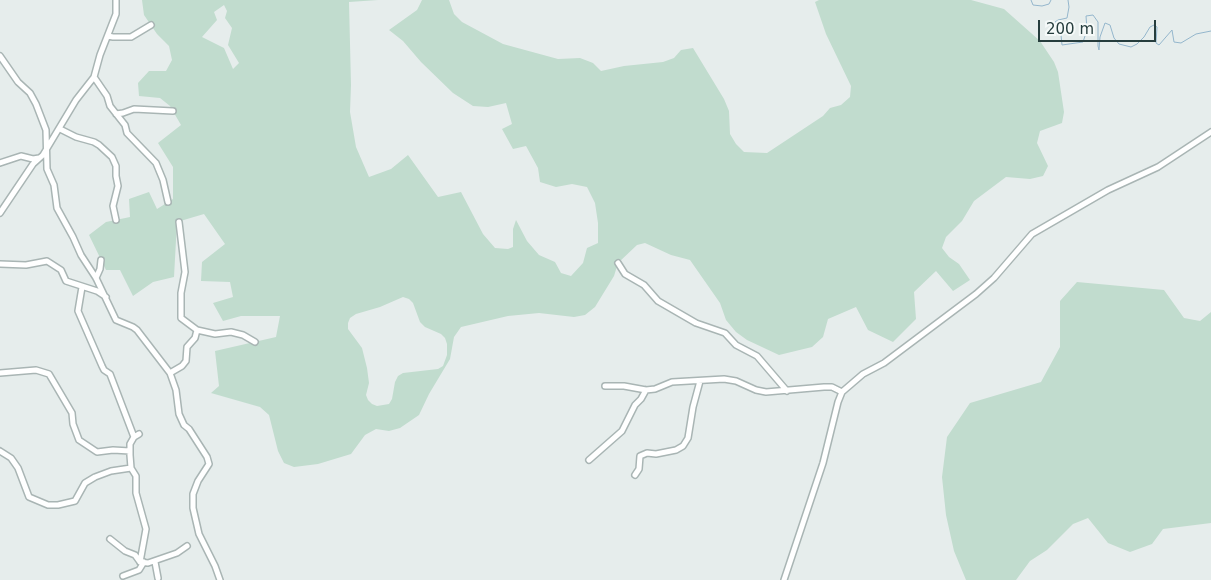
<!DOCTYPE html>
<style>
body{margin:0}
#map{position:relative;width:1211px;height:580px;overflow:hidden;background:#e6edec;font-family:"DejaVu Sans",sans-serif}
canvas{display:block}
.scale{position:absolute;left:1038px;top:20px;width:118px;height:22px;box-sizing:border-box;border:2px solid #263d3d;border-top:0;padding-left:6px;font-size:15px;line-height:18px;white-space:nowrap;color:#263d3d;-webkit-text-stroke:4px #f6faf9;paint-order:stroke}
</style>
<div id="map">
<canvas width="1211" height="580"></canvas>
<div class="scale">200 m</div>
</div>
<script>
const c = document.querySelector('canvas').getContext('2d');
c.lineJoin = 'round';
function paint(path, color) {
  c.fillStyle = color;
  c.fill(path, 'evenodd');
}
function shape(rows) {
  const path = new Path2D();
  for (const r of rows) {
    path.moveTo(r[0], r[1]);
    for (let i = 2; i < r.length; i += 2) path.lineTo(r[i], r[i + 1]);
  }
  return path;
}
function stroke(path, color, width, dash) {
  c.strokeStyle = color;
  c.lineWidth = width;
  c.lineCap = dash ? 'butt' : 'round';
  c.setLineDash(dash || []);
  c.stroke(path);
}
const green = shape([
 [142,0,378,0,349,2,351,85,350,112,356,147,369,177,391,169,408,155,438,197,461,192,483,234,495,248,508,249,513,247,513,229,516,220,527,241,539,255,555,262,561,273,571,276,583,263,587,248,598,243,598,223,595,203,587,187,572,184,556,187,540,182,538,168,526,146,513,149,502,129,512,124,506,103,488,107,473,106,453,93,421,62,403,41,389,30,417,10,422,0,449,0,454,14,462,22,503,44,558,59,580,58,593,63,601,71,624,66,663,62,674,58,681,50,693,48,724,99,729,111,730,134,736,144,744,152,767,153,823,116,830,108,841,105,850,97,851,86,826,34,815,2,819,0,971,0,1004,9,1040,41,1054,62,1058,72,1064,112,1062,123,1040,131,1037,143,1048,166,1043,176,1030,179,1006,177,974,201,962,221,946,237,942,248,949,257,959,264,970,280,953,291,936,271,914,292,916,319,893,342,868,330,856,307,828,319,823,337,812,347,779,355,747,340,736,332,726,320,720,303,690,260,671,255,645,243,637,245,618,263,614,276,595,307,585,315,574,317,539,313,508,316,461,327,454,337,450,359,429,394,419,415,400,428,389,431,376,429,365,435,351,454,318,464,294,467,284,463,278,451,269,415,260,407,211,393,219,386,215,351,276,337,280,316,241,316,223,321,213,303,233,297,230,282,201,281,202,262,225,244,204,214,177,222,174,277,153,282,133,296,120,270,106,270,89,235,106,222,130,217,129,199,149,192,157,209,173,199,173,167,158,143,181,125,170,106,160,98,139,96,138,83,149,71,166,71,172,60,169,46,157,34,144,15],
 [224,5,227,11,225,18,232,28,228,45,239,63,233,69,224,48,202,37,217,20,214,12],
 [403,297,409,299,413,303,420,322,425,327,441,334,445,338,447,344,447,355,443,366,438,369,403,373,398,376,395,382,392,399,389,404,377,406,372,404,368,400,366,395,369,383,367,368,362,348,348,329,348,323,350,318,356,314,380,307],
 [1077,282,1164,290,1184,318,1200,321,1211,312,1211,523,1163,529,1152,544,1130,552,1108,543,1088,518,1073,524,1047,550,1030,561,1016,580,966,580,954,551,946,515,942,477,947,437,970,403,1041,382,1060,347,1060,301]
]);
const stream = shape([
 [1031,0,1033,5,1042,6,1049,4,1051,0],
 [1068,0,1069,7,1067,18,1058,20,1055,22,1054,26,1061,35,1062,45,1083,42,1087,30,1086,16,1093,15,1098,22,1098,46,1099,50,1100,37,1105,23,1110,25,1114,38,1119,44,1131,47,1137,44,1144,37,1150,27,1154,25,1157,27,1156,43,1159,45,1172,30,1174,42,1181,43,1196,34,1211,31]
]);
const minor = shape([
 [108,36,113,37,131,37,151,25],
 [0,56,18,82,30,93,36,104,46,130,47,169,54,185,57,208,73,237,81,255,96,278,116,320,133,327,137,330,170,373,176,390,179,414,184,425,189,429,207,457,209,464,198,481,193,494,193,508,199,534,215,566,220,580],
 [94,77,107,96,110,106,125,125,127,133,156,163,163,180,168,202],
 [116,114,123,113,134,109,173,111],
 [60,129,76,137,94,142,99,145,112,157,116,166,116,176,118,186,113,206,116,220],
 [0,163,21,156,33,159,39,158],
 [0,213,33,164,43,155,76,100,94,77,100,55,116,14,116,0],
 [618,263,625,274,644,285,658,301,696,323,725,333,736,345,757,356,787,391],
 [0,264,26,265,47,261,61,270,66,281,97,291,106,297],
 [96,278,100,269,101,260],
 [82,287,78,311,102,366,104,370,110,374,134,437],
 [197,330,215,334,231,332,243,335,255,342],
 [0,373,36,370,49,374,72,413,73,424,79,440,97,452,113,450,130,451],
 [170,373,182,366,186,361,187,347,195,338,197,330,181,318,181,293,185,272,179,222],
 [605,386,624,386,646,390,655,389,672,382,724,379,736,381,756,390,766,392,824,387,832,387,842,392],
 [139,434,134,437,130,444,130,455,131,468,136,476,136,493,146,529,140,562],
 [0,451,11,458,18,468,29,497,48,505,58,505,75,501,85,483,95,477,111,471,131,468],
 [589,460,622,431,635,405,641,399,646,390],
 [635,475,639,469,640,456,647,453,656,454,676,450,683,446,688,438,693,407,700,381],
 [110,539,125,551,135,555,140,562,148,563,177,553,187,546],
 [155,562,158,578],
 [123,576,139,570,144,562],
 [784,580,823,463,838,402,842,392,863,374,884,363,976,294,994,278,1032,234,1108,190,1158,167,1211,132]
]);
paint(green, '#c1dcce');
stroke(stream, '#94b6cc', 1);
stroke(minor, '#a9b5b4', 8);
stroke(minor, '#fff', 5);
</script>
